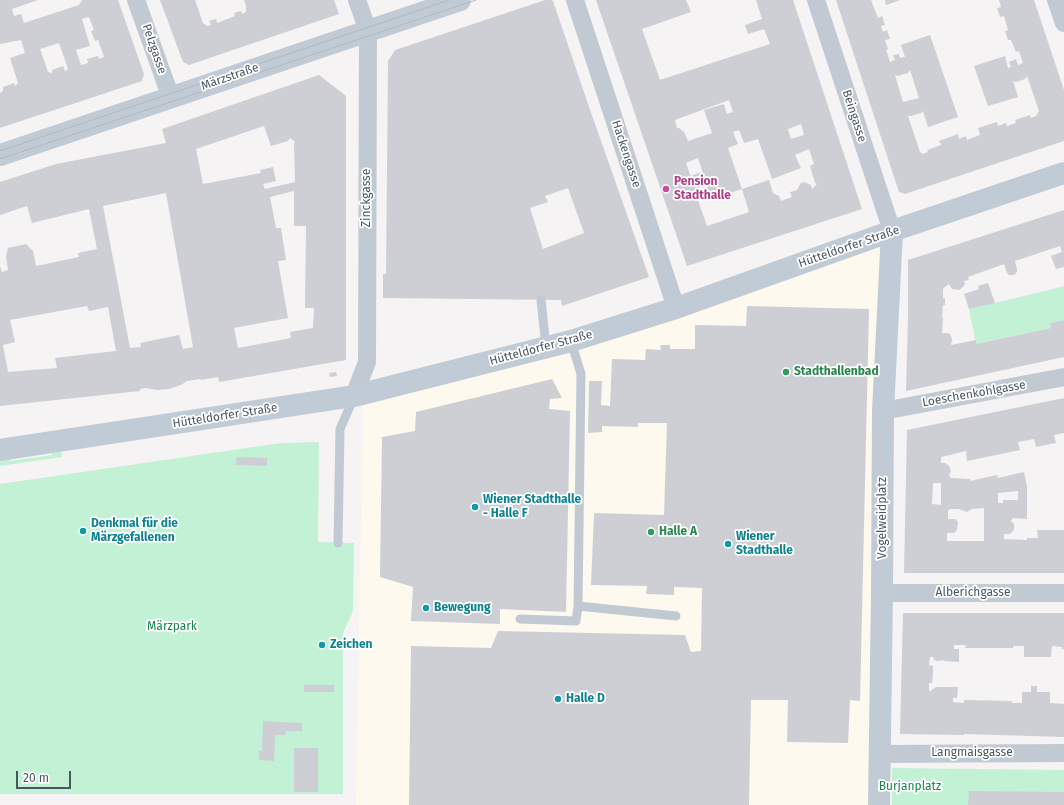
<!DOCTYPE html>
<meta charset="utf-8">
<style>
body{margin:0}
#map{position:relative;width:1064px;height:805px;overflow:hidden;background:#f5f3f3;font-family:"Fira Sans",sans-serif}
canvas{display:block}
.scale{position:absolute;left:16px;top:771px;width:55px;height:18px;box-sizing:border-box;border:2px solid #4a5661;border-top:0;padding-left:5px;font-size:12px;line-height:14px;white-space:nowrap;color:#4a5661;-webkit-text-stroke:3px #fff;paint-order:stroke}
</style>
<div id="map">
<canvas width="1064" height="805"></canvas>
<div class="scale">20 m</div>
</div>
<script>
const c = document.querySelector('canvas').getContext('2d');
c.lineJoin = 'round';
function paint(path, color) {
  c.fillStyle = color;
  c.fill(path, 'evenodd');
}
function shape(rows) {
  const path = new Path2D();
  for (const r of rows) {
    path.moveTo(r[0], r[1]);
    for (let i = 2; i < r.length; i += 2) path.lineTo(r[i], r[i + 1]);
  }
  return path;
}
function stroke(path, color, width, dash) {
  c.strokeStyle = color;
  c.lineWidth = width;
  c.lineCap = dash ? 'butt' : 'round';
  c.setLineDash(dash || []);
  c.stroke(path);
}
function drawText(font, color, halo, rows, align = 'center') {
  c.font = font + ' "Fira Sans",sans-serif';
  c.lineWidth = 3.5;
  c.setLineDash([]);
  c.textBaseline = 'middle';
  c.strokeStyle = halo;
  c.fillStyle = color;
  for (const [text, x, y, turn = 0] of rows) {
    c.save();
    c.translate(x, y);
    c.rotate((+turn || 0) * Math.PI / 180);
    c.textAlign = isNaN(turn) ? turn : align;
    if (halo) c.strokeText(text, 0, 0);
    c.fillText(text, 0, 0);
    c.restore();
  }
}
const commercial = shape([
 [892,231,879,805,356,805,363,394]
]);
const green = shape([
 [1064,286,1064,320,1050,323,1051,328,976,344,969,309,1045,291],
 [319,442,318,542,354,543,353,611,343,633,343,794,0,794,0,484,281,443],
 [61,450,62,457,0,466,0,459,9,458,10,461,52,455,52,451],
 [892,768,1064,770,1064,805,892,805]
]);
const building = shape([
 [0,0,38,0,12,9,14,16,21,14,24,23,79,5,82,0,118,0,144,74,142,81,0,128,0,93,3,91,3,87,14,83,15,86,18,83,10,58,25,53,21,40,0,44],
 [89,17,94,30,91,31,95,41,98,40,104,57,99,59,98,56,87,59,88,63,81,65,76,50,90,46,82,19],
 [59,43,68,69,65,71,63,66,52,70,52,73,48,72,40,49],
 [160,0,195,0,203,23,207,26,211,25,209,21,216,19,217,23,235,16,234,13,241,11,242,14,246,12,246,6,244,0,334,0,339,14,189,65,183,62],
 [545,0,551,0,553,1,588,104,649,277,562,306,561,300,383,298,383,274,386,274,388,61,395,50],
 [568,188,584,233,543,249,530,208,548,202,545,196],
 [596,0,686,0,691,12,642,29,660,80,770,44,764,29,748,34,745,25,762,19,756,0,793,0,862,209,687,266],
 [729,100,733,112,727,114,724,104,704,110,712,133,688,141,684,132,680,129,679,128,677,128,675,120],
 [801,124,804,135,791,139,788,129],
 [739,130,744,143,758,139,772,179,801,168,795,155,809,149,814,164,810,166,815,183,817,184,812,189,811,185,804,182,801,183,797,190,790,192,792,197,781,201,779,196,773,193,769,180,742,189,728,148,738,144,733,132],
 [698,158,703,173,699,173,693,175,691,177,686,163],
 [706,185,711,199,742,189,749,212,707,226,694,189],
 [836,0,871,0,878,18,882,16,885,25,881,26,883,32,887,30,890,39,885,40,888,49,886,50,890,62,895,60,893,55,899,54,900,58,905,57,901,45,930,35,958,117,928,127,923,111,921,113,911,116,908,116,920,152,923,154,928,152,927,150,941,145,939,141,958,134,959,139,966,136,967,140,980,135,978,128,997,122,998,126,1006,123,1007,126,1016,123,1015,120,1030,115,1031,118,1036,116,1039,111,1027,76,1025,79,1016,82,1013,81,1018,97,988,106,974,66,1005,56,1008,68,1011,67,1009,62,1016,59,1018,65,1023,63,1019,51,1016,52,1011,40,1008,40,1005,31,1008,30,1004,16,1000,17,997,8,1001,7,999,0,1034,0,1064,90,1064,141,905,194,899,192],
 [910,70,919,98,903,102,895,75,898,76,908,73],
 [885,0,900,0,886,5],
 [319,75,346,96,346,360,219,382,218,377,201,380,200,379,187,381,181,385,169,389,157,390,146,388,140,389,140,391,0,406,0,266,2,272,8,270,6,257,8,248,26,244,33,251,36,266,79,257,78,253,97,249,89,209,32,223,27,206,0,215,0,182,56,164,166,143,162,129],
 [264,126,271,146,288,141,290,138,295,142,294,144,295,182,265,189,263,184,276,181,273,167,260,170,261,173,203,184,196,149],
 [294,191,294,226,306,226,305,308,314,308,313,328,290,332,291,338,238,348,234,328,288,318,278,261,286,260,281,228,276,228,270,197],
 [166,193,193,347,183,349,179,335,140,343,141,347,130,348,103,206],
 [87,306,89,311,108,307,116,351,55,358,57,368,8,372,3,345,15,342,10,320],
 [1064,210,1064,267,1056,269,1051,256,1062,252,1060,246,1015,261,1017,269,1017,272,1014,275,1009,275,1007,273,1004,264,968,277,969,280,964,281,965,284,963,287,959,290,952,289,949,284,946,286,943,289,943,298,945,298,945,305,943,305,942,317,943,317,942,333,947,333,950,334,952,339,951,345,976,340,976,344,1051,328,1050,323,1064,320,1064,357,906,391,908,316,908,260],
 [988,283,995,303,969,309,964,294,979,289,978,286],
 [747,306,869,309,860,701,850,700,848,743,787,742,788,700,751,700,749,805,409,805,411,646,491,648,498,631,685,635,691,652,701,651,702,588,674,587,674,595,646,594,647,586,591,585,594,513,664,515,667,423,638,423,638,427,602,426,602,432,588,433,589,381,602,381,601,405,610,406,612,359,645,360,646,349,661,350,660,345,670,345,670,349,695,349,695,325,746,326],
 [336,372,337,376,330,377,329,373],
 [552,379,562,398,550,399,549,409,570,411,566,612,500,609,500,624,411,621,413,587,380,577,382,437,415,431,416,412],
 [1064,398,1064,433,1054,435,1056,443,1036,447,1034,439,1018,442,1020,450,967,461,966,451,941,457,941,463,945,463,949,466,951,471,949,475,951,478,970,479,970,481,997,475,998,478,1024,472,1027,486,1027,519,1013,518,1011,521,1014,524,1014,530,1010,534,1004,534,1004,539,1027,540,1027,538,1038,538,1037,530,1064,530,1064,573,904,573,907,430],
 [933,483,941,483,941,505,932,504],
 [1018,491,1018,500,1003,500,1003,503,998,503,998,493],
 [984,508,984,541,947,541,947,533,954,533,957,530,958,522,955,519,948,519,948,511,950,509,959,509,967,512,972,509],
 [237,457,267,458,267,466,236,465],
 [903,613,1064,613,1064,649,1062,649,1062,647,1052,646,1051,657,1024,657,1024,646,1013,646,1013,648,965,648,966,645,954,645,954,649,959,649,959,662,944,661,943,660,937,661,934,660,933,657,930,657,929,665,933,666,933,674,932,683,929,683,929,691,931,691,933,689,936,687,958,687,957,698,953,698,953,702,964,703,964,700,1012,701,1012,703,1022,703,1022,692,1031,692,1031,686,1037,686,1037,692,1050,692,1050,703,1064,704,1064,737,964,734,964,735,900,734],
 [304,685,334,685,334,692,304,692],
 [263,721,302,723,302,731,286,731,285,735,275,735,274,761,259,760,259,751,262,751],
 [294,748,318,748,318,792,294,792],
 [969,791,1064,792,1064,805,968,805]
]);
const lane = shape([
 [541,300,546,347],
 [571,341,581,374,578,606],
 [338,543,340,429,354,397],
 [520,619,576,621,578,606,676,616]
]);
const street = shape([
 [136,0,171,98],
 [575,0,676,308],
 [816,0,892,231],
 [1056,0,1064,23],
 [354,396,367,362,368,31,357,0],
 [883,411,1064,377],
 [882,593,1064,593],
 [880,754,1064,753]
]);
const secondary = shape([
 [0,155,460,0],
 [0,450,354,396,571,341,676,308,892,231,1064,173],
 [879,805,882,593,883,411,892,231]
]);
const tram = shape([
 [0,151,449,0],
 [0,159,476,0]
]);
const markers = [
 [666,189,4,"#d1479c"],
 [786,372,4,"#2e9e5b"],
 [475,507,4,"#0f9aa8"],
 [83,531,4,"#0f9aa8"],
 [651,532,4,"#2e9e5b"],
 [728,544,4,"#0f9aa8"],
 [426,608,4,"#0f9aa8"],
 [322,645,4,"#0f9aa8"],
 [558,699,4,"#0f9aa8"]
];
const streetNames = [
 ["Pelzgasse",154,49,71],
 ["Märzstraße",230,77,-19],
 ["Beingasse",854,116,72],
 ["Hackengasse",626,154,72],
 ["Zinckgasse",367,198,-90],
 ["Hütteldorfer Straße",849,247,-19],
 ["Hütteldorfer Straße",541,348,-15],
 ["Loeschenkohlgasse",974,394,-10],
 ["Hütteldorfer Straße",225,416,-9],
 ["Vogelweidplatz",883,518,-90],
 ["Alberichgasse",973,593],
 ["Langmaisgasse",972,753]
];
const hotelNames = [
 ["Pension",674,182],
 ["Stadthalle",674,196]
];
const leisureNames = [
 ["Stadthallenbad",794,372],
 ["Halle A",659,532]
];
const cultureNames = [
 ["Wiener Stadthalle",483,500],
 ["- Halle F",483,514],
 ["Denkmal für die",91,524],
 ["Märzgefallenen",91,538],
 ["Wiener",736,537],
 ["Stadthalle",736,551],
 ["Bewegung",434,608],
 ["Zeichen",330,645],
 ["Halle D",566,699]
];
const parkNames = [
 ["Märzpark",172,627],
 ["Burjanplatz",910,787]
];
paint(commercial, '#fdf9ef');
paint(green, '#c3f1d5');
paint(building, '#cdcfd5');
stroke(lane, '#c1cad2', 9);
stroke(street, '#c1cad2', 18);
stroke(secondary, '#c1cbd6', 22);
stroke(tram, '#b5b8bd', 1);
for (const [x, y, r, color] of markers) {
  const dot = new Path2D();
  dot.arc(x, y, r, 0, 2 * Math.PI);
  c.fillStyle = color;
  c.fill(dot);
  stroke(dot, '#fff', 1.5);
}
drawText('12px', '#4a5661', '#fff', streetNames);
drawText('bold 12px', '#b23c85', '#fff', hotelNames, 'left');
drawText('bold 12px', '#27864d', '#fff', leisureNames, 'left');
drawText('bold 12px', '#0d838f', '#fff', cultureNames, 'left');
drawText('12px', '#17864f', '#fff', parkNames);
</script>
